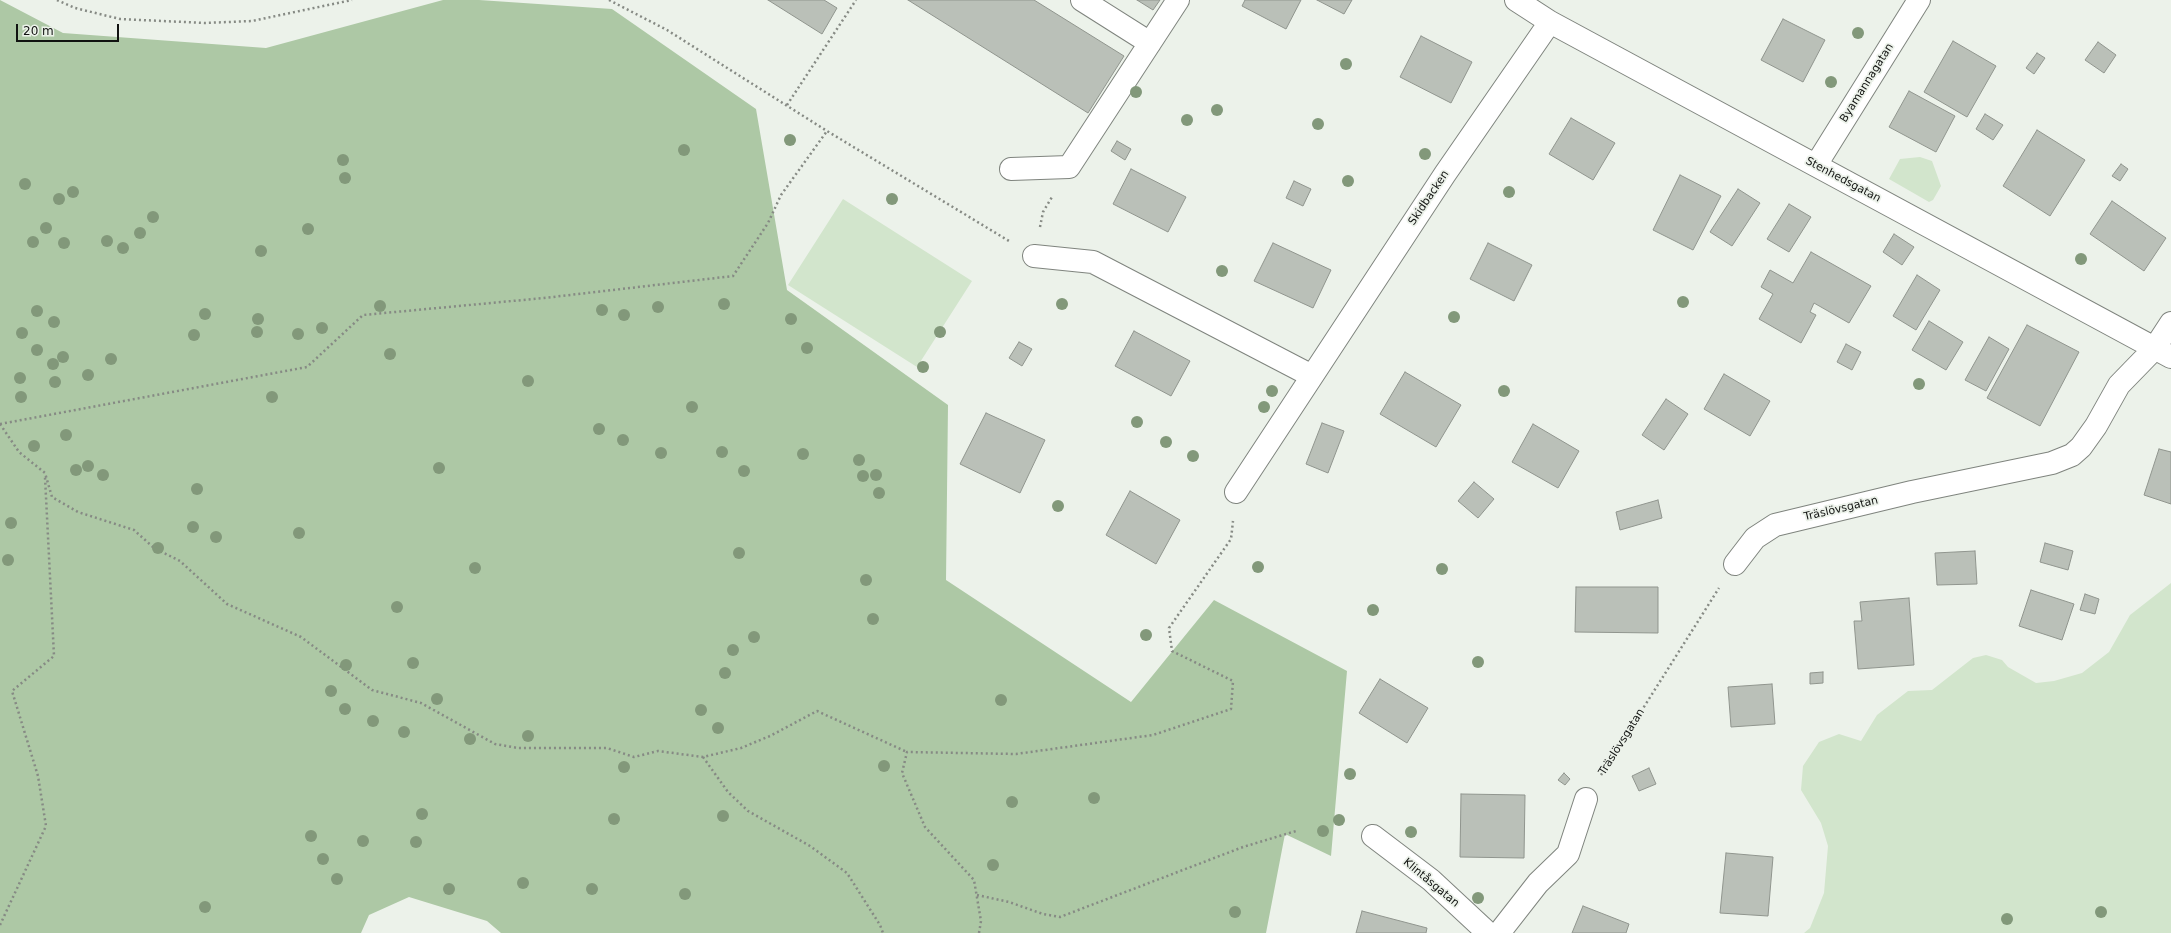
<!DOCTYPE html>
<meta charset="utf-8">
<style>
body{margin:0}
#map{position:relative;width:2171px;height:933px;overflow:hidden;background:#ecf2ea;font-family:"DejaVu Sans",sans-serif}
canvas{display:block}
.scale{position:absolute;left:16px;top:24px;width:103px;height:18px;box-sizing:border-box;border:2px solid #111311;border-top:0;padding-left:5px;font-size:12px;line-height:14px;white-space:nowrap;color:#111311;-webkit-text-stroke:3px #ecf2ea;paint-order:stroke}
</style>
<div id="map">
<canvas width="2171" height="933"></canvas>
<div class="scale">20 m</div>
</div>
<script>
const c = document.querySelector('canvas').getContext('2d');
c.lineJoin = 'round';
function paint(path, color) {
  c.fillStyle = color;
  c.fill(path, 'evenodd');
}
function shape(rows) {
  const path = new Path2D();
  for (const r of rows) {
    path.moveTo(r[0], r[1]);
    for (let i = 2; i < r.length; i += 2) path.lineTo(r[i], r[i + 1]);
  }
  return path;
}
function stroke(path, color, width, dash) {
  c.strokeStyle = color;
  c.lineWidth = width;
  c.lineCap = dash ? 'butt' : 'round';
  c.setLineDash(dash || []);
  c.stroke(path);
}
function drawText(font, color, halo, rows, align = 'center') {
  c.font = font + ' "DejaVu Sans",sans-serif';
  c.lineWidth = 3.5;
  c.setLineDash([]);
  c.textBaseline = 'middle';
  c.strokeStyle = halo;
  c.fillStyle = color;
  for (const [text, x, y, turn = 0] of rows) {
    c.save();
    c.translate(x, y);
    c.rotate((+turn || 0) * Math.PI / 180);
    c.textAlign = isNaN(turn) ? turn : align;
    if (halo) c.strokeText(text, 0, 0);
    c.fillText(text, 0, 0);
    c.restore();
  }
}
const green = shape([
 [1920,157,1932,161,1941,186,1933,200,1929,202,1889,179,1900,159],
 [843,199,972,281,917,367,788,285],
 [2171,583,2171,933,1804,933,1810,928,1824,893,1828,846,1821,823,1801,790,1803,766,1819,742,1839,734,1861,741,1877,715,1908,691,1932,690,1973,658,1986,655,2002,660,2008,667,2036,683,2054,681,2082,673,2109,652,2130,615]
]);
const forest = shape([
 [0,0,63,33,266,48,443,0,479,0,612,9,756,109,787,290,948,405,946,580,1131,702,1214,600,1347,671,1331,856,1285,834,1266,933,501,933,487,921,409,897,369,915,361,933,0,933]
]);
const building = shape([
 [768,0,824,0,837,8,822,34,768,0],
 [908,0,1034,0,1124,56,1088,113,908,0],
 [1137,0,1160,0,1153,10,1137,0],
 [1245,0,1301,0,1286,29,1242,6,1245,0],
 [1317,0,1352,0,1344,14,1317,0],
 [1783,19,1825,40,1803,82,1761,60,1783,19],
 [1421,36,1472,62,1451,103,1400,77,1421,36],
 [1953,41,1996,66,1967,117,1924,92,1953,41],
 [2098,42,2116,55,2104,73,2085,60,2098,42],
 [2037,53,2045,58,2034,74,2026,68,2037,53],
 [1909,91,1955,116,1936,152,1889,127,1909,91],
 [1985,114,2003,125,1993,140,1976,129,1985,114],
 [1571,118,1615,143,1593,180,1549,154,1571,118],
 [2037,130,2085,160,2050,216,2003,186,2037,130],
 [1117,141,1131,149,1125,160,1111,151,1117,141],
 [2121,164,2128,169,2120,181,2112,176,2121,164],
 [1131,169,1186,197,1168,232,1113,204,1131,169],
 [1680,175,1721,196,1693,250,1653,230,1680,175],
 [1294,181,1311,189,1303,206,1286,198,1294,181],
 [1738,189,1760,203,1732,246,1710,232,1738,189],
 [2112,201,2166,238,2144,271,2090,234,2112,201],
 [1789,204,1811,217,1789,252,1767,239,1789,204],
 [1894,234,1914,247,1902,265,1883,252,1894,234],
 [1273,243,1331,270,1313,308,1254,281,1273,243],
 [1488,243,1532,265,1514,301,1470,279,1488,243],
 [1811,252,1871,286,1849,323,1814,303,1810,312,1816,315,1801,343,1759,319,1773,294,1761,287,1770,270,1793,283,1811,252],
 [1917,275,1940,290,1916,330,1893,316,1917,275],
 [1929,321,1963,342,1946,370,1912,350,1929,321],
 [2027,325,2079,352,2040,426,1987,398,2027,325],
 [1134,331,1190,361,1171,396,1115,366,1134,331],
 [1989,337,2009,349,1986,391,1965,380,1989,337],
 [1019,342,1032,349,1022,366,1009,358,1019,342],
 [1846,344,1861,352,1852,370,1837,362,1846,344],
 [1405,372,1461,405,1436,447,1380,414,1405,372],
 [1724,374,1770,401,1750,436,1704,409,1724,374],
 [1666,399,1688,414,1664,450,1642,435,1666,399],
 [986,413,1045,440,1020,493,960,464,986,413],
 [1322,423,1344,431,1328,473,1306,464,1322,423],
 [1533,424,1579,451,1558,488,1512,462,1533,424],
 [2159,449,2171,452,2171,504,2144,495,2159,449],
 [1474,482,1494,499,1478,518,1458,501,1474,482],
 [1130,491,1180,520,1156,564,1106,535,1130,491],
 [1658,500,1662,518,1620,530,1616,512,1658,500],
 [2045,543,2073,551,2068,570,2040,562,2045,543],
 [1975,551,1977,584,1937,585,1935,553,1975,551],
 [1576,587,1658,587,1658,633,1575,632,1576,587],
 [2031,590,2074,604,2062,640,2019,626,2031,590],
 [2085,594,2099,599,2095,614,2080,610,2085,594],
 [1909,598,1914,665,1858,669,1854,621,1862,621,1860,602,1909,598],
 [1823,672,1823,683,1810,684,1810,673,1823,672],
 [1380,679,1428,708,1407,743,1359,713,1380,679],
 [1772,684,1775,724,1731,727,1728,687,1772,684],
 [1649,768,1656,784,1639,791,1632,776,1649,768],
 [1564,773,1570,779,1565,785,1558,780,1564,773],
 [1461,794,1525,795,1524,858,1460,857,1461,794],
 [1726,853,1773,857,1768,916,1720,913,1726,853],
 [1583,906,1629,924,1626,933,1572,933,1583,906],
 [1362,911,1427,928,1426,933,1356,933,1362,911]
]);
const path = shape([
 [57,0,75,8,120,19,205,23,252,21,352,0],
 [609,0,667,30,827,131,1009,241],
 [787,105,856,0],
 [1040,227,1043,212,1052,197],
 [0,424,19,452,45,473,52,497,78,512,134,530,154,548,180,561,227,604,301,637,372,690,421,703,495,744,518,748,607,748,634,757,658,751,703,757,741,748,770,736,817,711,907,752],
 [0,424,307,367,363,315,544,298,733,276,768,223,781,195,827,131],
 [703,757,728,792,748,811,810,846,847,873,880,925,883,933],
 [1601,775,1719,588],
 [977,895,1009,902,1043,914,1060,917,1243,847,1296,831],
 [0,925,46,826,38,776,12,691,54,656,45,477],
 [979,933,981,921,974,880,925,827,902,773,907,752,1016,754,1153,735,1231,709,1233,681,1172,651,1169,628,1231,539,1233,521]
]);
const minor = shape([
 [1082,0,1150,43],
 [1516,0,1550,22,2171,357],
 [1816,165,1919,0],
 [1011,169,1069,167,1178,0],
 [1034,256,1093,262,1312,376],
 [1236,492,1445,174,1550,22],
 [1735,564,1755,538,1775,525,1912,492,2052,463,2072,455,2081,447,2096,426,2119,385,2154,349,2171,323],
 [1373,836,1431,880,1488,933],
 [1499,933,1538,883,1568,854,1586,799]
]);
const trees = [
 [1858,33],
 [1346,64],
 [1831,82],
 [1136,92],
 [1217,110],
 [1187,120],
 [1318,124],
 [790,140],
 [684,150],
 [1425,154],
 [343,160],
 [345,178],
 [1348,181],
 [25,184],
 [73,192],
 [1509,192],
 [59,199],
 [892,199],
 [153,217],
 [46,228],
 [308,229],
 [140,233],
 [107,241],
 [33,242],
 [64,243],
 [123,248],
 [261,251],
 [2081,259],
 [1222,271],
 [1683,302],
 [724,304],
 [1062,304],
 [380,306],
 [658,307],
 [602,310],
 [37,311],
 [205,314],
 [624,315],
 [1454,317],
 [258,319],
 [791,319],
 [54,322],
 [322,328],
 [257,332],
 [940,332],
 [22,333],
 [298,334],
 [194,335],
 [807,348],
 [37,350],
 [390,354],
 [63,357],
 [111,359],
 [53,364],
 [923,367],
 [88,375],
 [20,378],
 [528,381],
 [55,382],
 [1919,384],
 [1272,391],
 [1504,391],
 [21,397],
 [272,397],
 [692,407],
 [1264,407],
 [1137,422],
 [599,429],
 [66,435],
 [623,440],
 [1166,442],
 [34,446],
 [722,452],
 [661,453],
 [803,454],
 [1193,456],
 [859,460],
 [88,466],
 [439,468],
 [76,470],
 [744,471],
 [103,475],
 [876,475],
 [863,476],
 [197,489],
 [879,493],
 [1058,506],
 [11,523],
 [193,527],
 [299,533],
 [216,537],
 [158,548],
 [739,553],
 [8,560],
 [1258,567],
 [475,568],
 [1442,569],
 [866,580],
 [397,607],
 [1373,610],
 [873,619],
 [1146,635],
 [754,637],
 [733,650],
 [1478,662],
 [413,663],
 [346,665],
 [725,673],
 [331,691],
 [437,699],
 [1001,700],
 [345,709],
 [701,710],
 [373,721],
 [718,728],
 [404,732],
 [528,736],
 [470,739],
 [884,766],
 [624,767],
 [1350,774],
 [1094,798],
 [1012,802],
 [422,814],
 [723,816],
 [614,819],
 [1339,820],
 [1323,831],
 [1411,832],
 [311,836],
 [363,841],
 [416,842],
 [323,859],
 [993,865],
 [337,879],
 [523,883],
 [449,889],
 [592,889],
 [685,894],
 [1478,898],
 [205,907],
 [1235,912],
 [2101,912],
 [2007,919]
];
const streetNames = [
 ["Byamannagatan",1867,83,-58],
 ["Stenhedsgatan",1843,180,28],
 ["Skidbacken",1429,198,-56],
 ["Träslövsgatan",1841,509,-13],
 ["Träslövsgatan",1622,742,-58],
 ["Klintåsgatan",1431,883,40]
];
paint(green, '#d2e5cc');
paint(forest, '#adc8a5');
paint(building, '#bac0b8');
stroke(building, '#90958e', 1);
stroke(minor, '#7f847e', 24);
stroke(path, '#868a84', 2.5, [2, 3]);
stroke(minor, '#fff', 22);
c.fillStyle = '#82987a';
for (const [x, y] of trees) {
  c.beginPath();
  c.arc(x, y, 6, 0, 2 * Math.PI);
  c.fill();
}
drawText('11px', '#111311', '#ecf2ea', streetNames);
</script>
